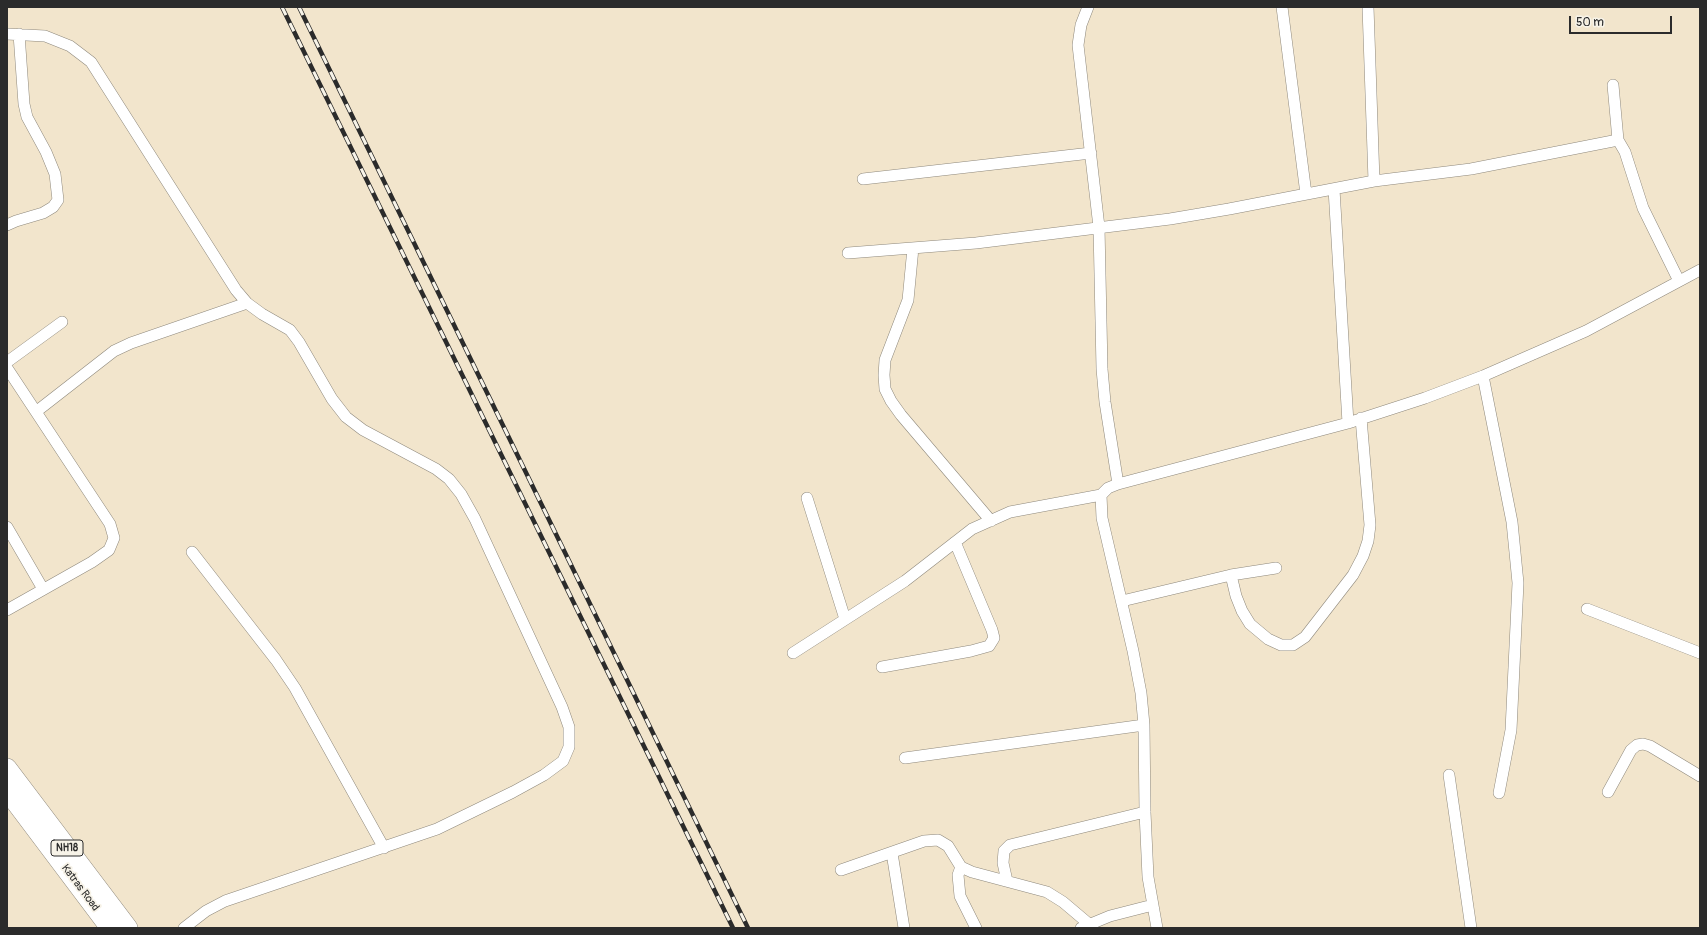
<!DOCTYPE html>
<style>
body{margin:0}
#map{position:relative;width:1707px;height:935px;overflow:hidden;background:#f2e5cc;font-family:Pangolin,sans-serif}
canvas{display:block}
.frame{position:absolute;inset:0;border:8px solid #2b2b2b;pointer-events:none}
.scale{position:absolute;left:1569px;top:16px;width:103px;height:18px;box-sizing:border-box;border:2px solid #2b2b2b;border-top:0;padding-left:5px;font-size:12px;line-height:14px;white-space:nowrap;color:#2b2b2b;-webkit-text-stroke:3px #f7f3e8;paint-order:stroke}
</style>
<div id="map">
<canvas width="1707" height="935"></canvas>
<div class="frame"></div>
<div class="scale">50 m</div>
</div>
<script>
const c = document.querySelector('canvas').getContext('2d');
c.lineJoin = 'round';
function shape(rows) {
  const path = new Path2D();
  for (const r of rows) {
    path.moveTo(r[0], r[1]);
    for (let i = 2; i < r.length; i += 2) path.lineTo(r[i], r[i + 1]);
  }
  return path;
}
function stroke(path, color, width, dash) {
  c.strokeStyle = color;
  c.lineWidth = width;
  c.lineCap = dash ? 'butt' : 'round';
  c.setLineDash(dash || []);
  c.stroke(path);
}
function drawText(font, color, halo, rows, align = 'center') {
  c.font = font + ' Pangolin,sans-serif';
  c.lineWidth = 3.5;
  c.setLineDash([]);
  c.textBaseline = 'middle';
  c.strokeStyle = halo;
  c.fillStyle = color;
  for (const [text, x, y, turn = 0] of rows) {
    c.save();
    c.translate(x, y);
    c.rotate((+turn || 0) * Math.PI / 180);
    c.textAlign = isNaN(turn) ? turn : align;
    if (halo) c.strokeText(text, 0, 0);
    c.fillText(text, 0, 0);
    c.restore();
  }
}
const minor = shape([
 [1088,7,1081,25,1078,45,1099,227,1102,369,1105,402,1118,484],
 [1282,7,1306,194],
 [1368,7,1374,181],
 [7,34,45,36,70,46,91,62,236,290,247,303,262,314,290,330,299,342,332,399,346,417,363,430,436,469,449,479,461,494,475,519,562,707,569,727,569,747,563,761,544,775,513,792,437,829,225,901,206,911,184,928],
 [1613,85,1618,140,1625,152,1643,208,1679,281],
 [863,179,1091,153],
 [1334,189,1348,423],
 [7,225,16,221,43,213,53,207,58,200,55,174,46,152,27,117,24,104,19,34],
 [913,248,908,300,885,360,884,375,885,389,891,401,901,415,991,521],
 [848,253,976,243,1170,219,1229,209,1374,181,1471,169,1618,140],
 [7,362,62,322],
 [7,368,110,524,114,538,109,550,92,562,7,610],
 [1483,376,1512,522,1518,583,1511,730,1499,793],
 [37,411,114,351,131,343,247,303],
 [807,498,845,619],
 [7,527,43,589],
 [192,552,276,660,295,688,384,848],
 [1231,575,1236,596,1242,611,1250,624,1268,639,1281,645,1293,645,1305,637,1353,575,1363,556,1368,541,1370,525,1361,418],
 [1122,601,1231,575,1276,568],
 [1587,609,1700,653],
 [793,653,905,581,972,529,1010,512,1101,495],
 [882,667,971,651,989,646,994,638,992,630,955,542],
 [905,758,1144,725],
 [1449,775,1471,928],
 [1608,792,1631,750,1637,745,1643,744,1650,746,1700,776],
 [892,853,904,928],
 [961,867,958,875,960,896,976,928],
 [841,870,924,841,938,840,948,846,961,867,972,872,1047,892,1063,902,1089,924],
 [1007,881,1003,863,1004,851,1010,845,1145,812],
 [1081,928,1110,916,1153,905],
 [1157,928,1148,877,1145,812,1144,725,1141,693,1133,651,1102,518,1101,495,1108,488,1118,484,1348,423,1425,398,1483,376,1586,331,1700,270]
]);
const trunk = shape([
 [7,768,128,928],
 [7,791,110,928]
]);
const rail = shape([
 [282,7,733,928],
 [299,7,748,928]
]);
const shields = [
 [67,848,32]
];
const shieldNames = [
 ["NH18",67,848]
];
const streetNames = [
 ["Katras Road",80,888,53]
];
stroke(minor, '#8e887c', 12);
stroke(trunk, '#8e887c', 20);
stroke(minor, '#fff', 11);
stroke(trunk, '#fff', 19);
stroke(rail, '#2b2b2b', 4.5);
stroke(rail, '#f7f3e8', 3, [9]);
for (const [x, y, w] of shields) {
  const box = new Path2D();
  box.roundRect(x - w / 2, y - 8, w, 16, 3);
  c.fillStyle = '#f7f3e8';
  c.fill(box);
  stroke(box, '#2b2b2b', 1);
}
drawText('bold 10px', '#2b2b2b', null, shieldNames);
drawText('11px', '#2b2b2b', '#f7f3e8', streetNames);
</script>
